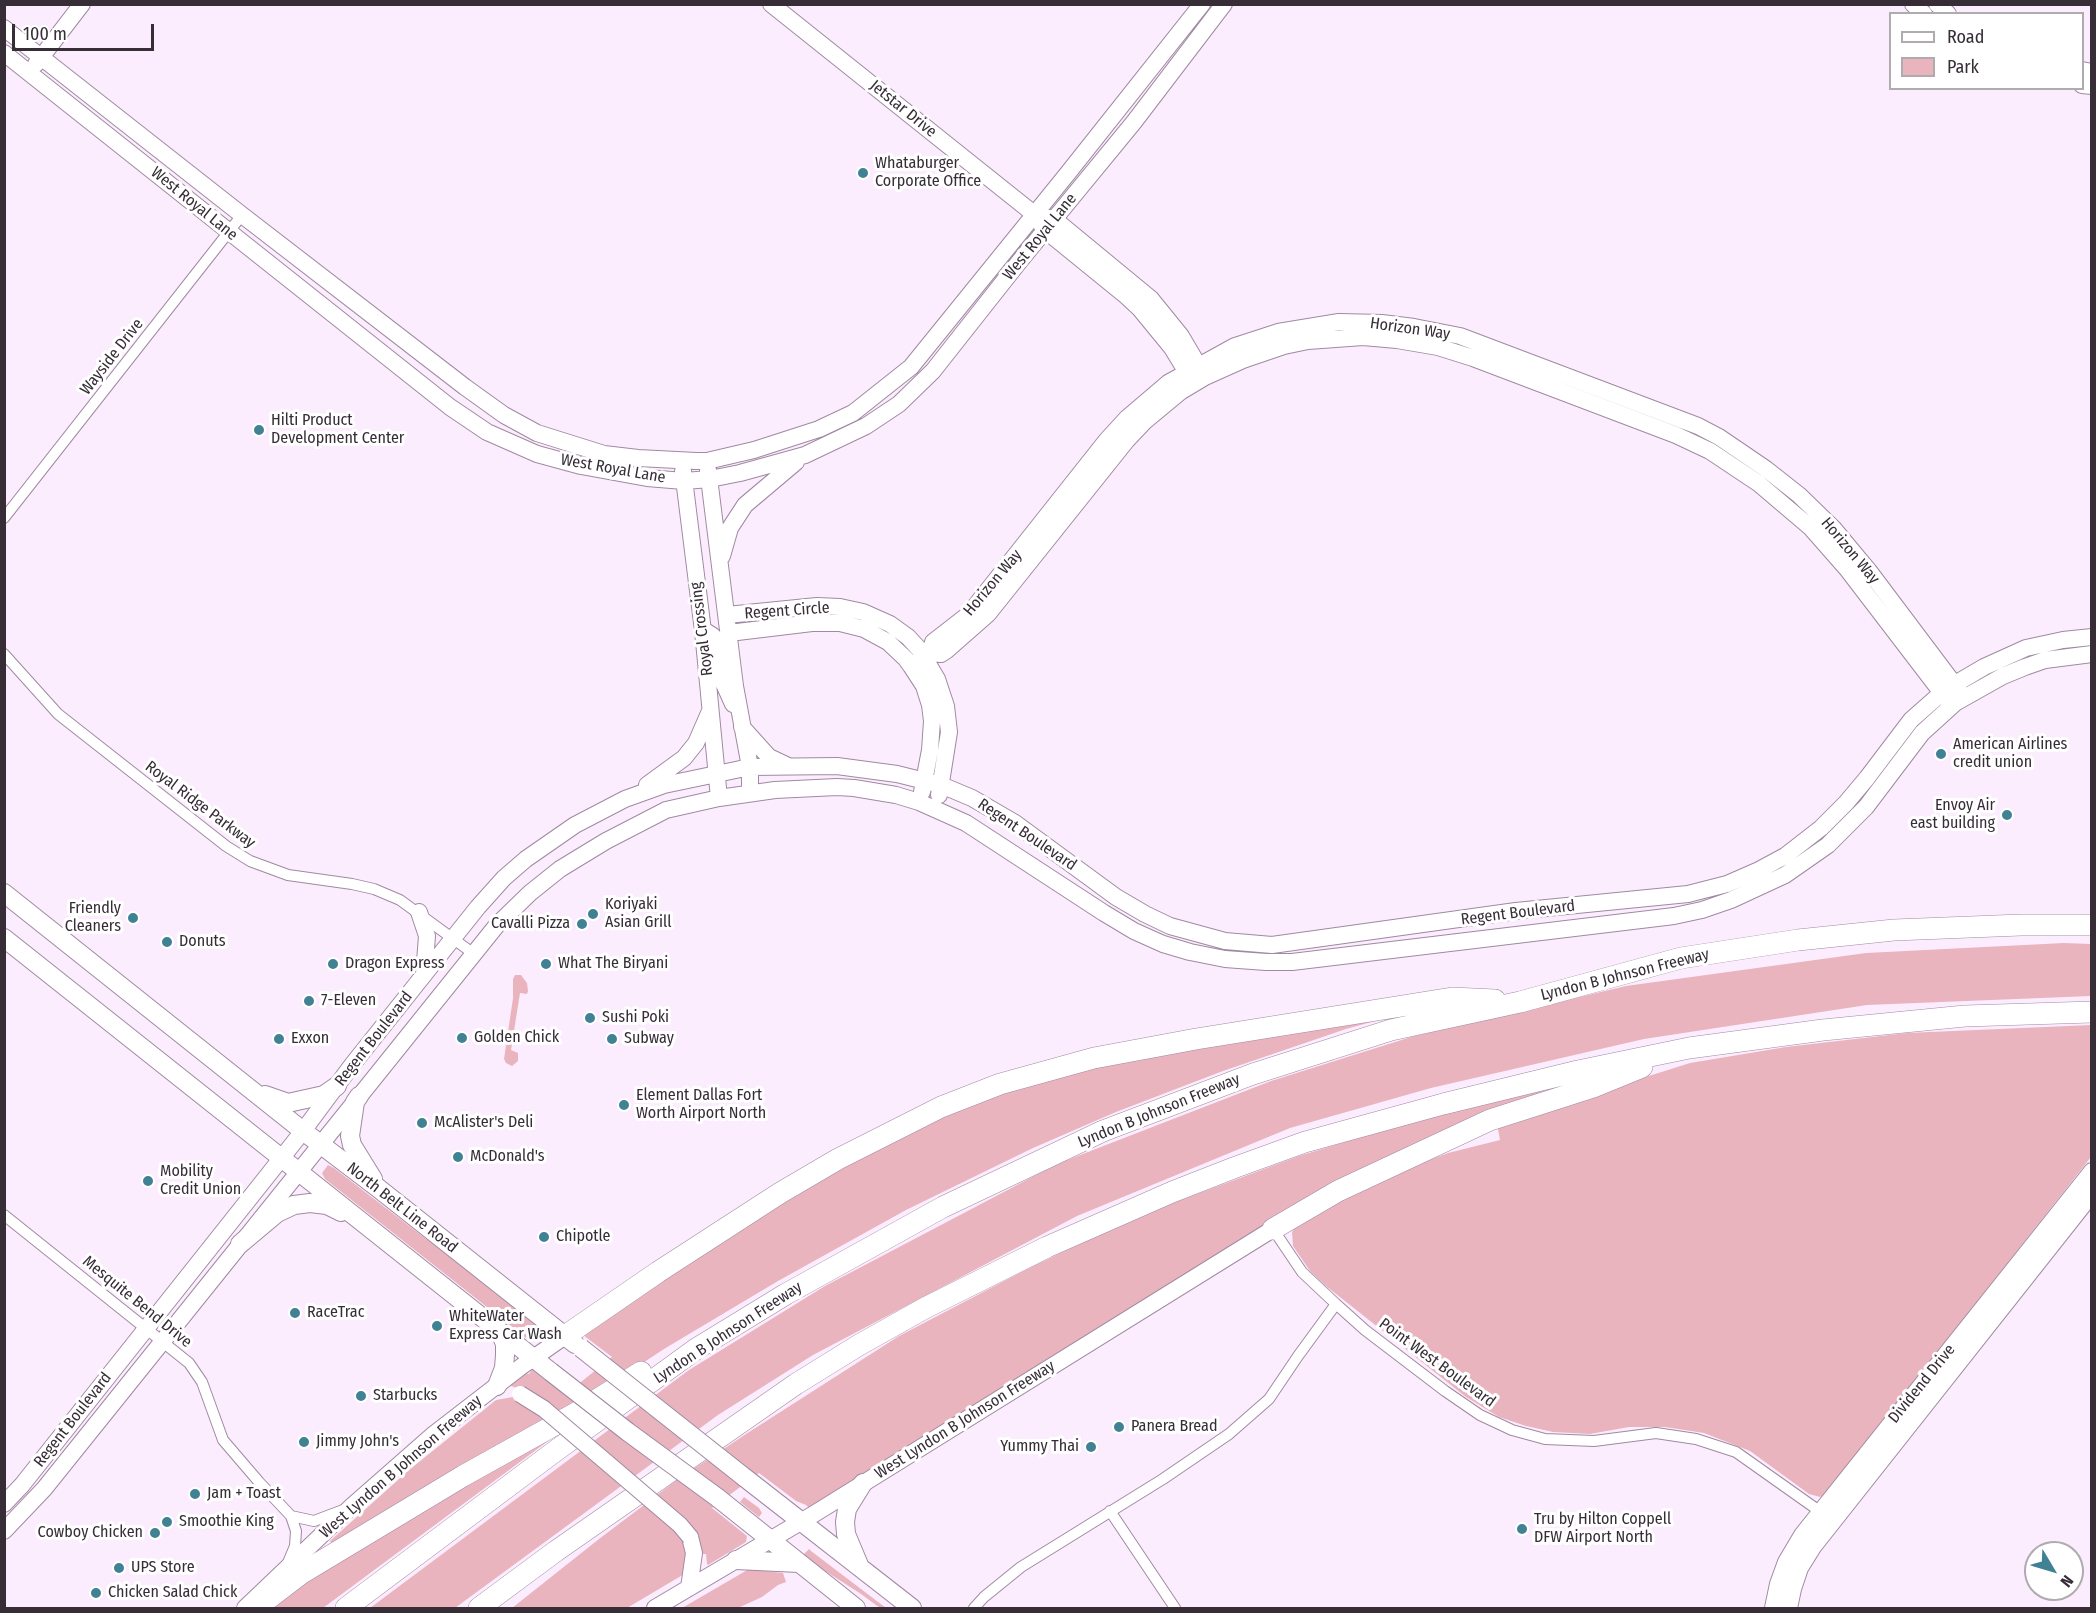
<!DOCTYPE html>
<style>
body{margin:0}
#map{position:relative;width:2096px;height:1613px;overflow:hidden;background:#fcedfe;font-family:"Fira Sans Condensed",sans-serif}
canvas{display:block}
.frame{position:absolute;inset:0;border:6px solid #362d37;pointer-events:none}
.legend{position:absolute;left:1889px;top:12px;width:195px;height:78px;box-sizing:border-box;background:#fff;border:2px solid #afabaf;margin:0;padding:8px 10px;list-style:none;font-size:18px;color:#362d37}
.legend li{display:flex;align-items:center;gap:12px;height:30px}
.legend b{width:30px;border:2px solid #afabaf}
.north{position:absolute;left:2024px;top:1541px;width:60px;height:60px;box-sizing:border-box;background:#fff;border:2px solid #afabaf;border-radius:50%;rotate:128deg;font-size:16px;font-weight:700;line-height:24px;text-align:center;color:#362d37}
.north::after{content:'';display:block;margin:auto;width:21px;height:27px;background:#408294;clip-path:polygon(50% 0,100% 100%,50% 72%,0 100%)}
.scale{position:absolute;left:12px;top:24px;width:142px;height:27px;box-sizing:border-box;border:3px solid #362d37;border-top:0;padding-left:8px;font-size:18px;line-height:21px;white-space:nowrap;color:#362d37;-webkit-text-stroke:4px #fff;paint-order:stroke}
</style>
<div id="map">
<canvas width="2096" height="1613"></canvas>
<div class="frame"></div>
<ul class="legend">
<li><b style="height:8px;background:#fff"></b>Road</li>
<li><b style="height:16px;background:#eab4bf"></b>Park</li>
</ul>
<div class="north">N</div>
<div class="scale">100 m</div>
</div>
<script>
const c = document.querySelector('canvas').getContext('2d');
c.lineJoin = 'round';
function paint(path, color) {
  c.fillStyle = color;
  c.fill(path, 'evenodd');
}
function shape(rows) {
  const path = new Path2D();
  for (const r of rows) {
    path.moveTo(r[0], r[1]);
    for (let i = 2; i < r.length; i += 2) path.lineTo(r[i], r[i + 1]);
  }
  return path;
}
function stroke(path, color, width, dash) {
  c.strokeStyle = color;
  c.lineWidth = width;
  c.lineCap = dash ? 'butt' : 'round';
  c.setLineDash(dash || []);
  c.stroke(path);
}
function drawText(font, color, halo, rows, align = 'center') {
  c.font = font + ' "Fira Sans Condensed",sans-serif';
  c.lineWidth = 6;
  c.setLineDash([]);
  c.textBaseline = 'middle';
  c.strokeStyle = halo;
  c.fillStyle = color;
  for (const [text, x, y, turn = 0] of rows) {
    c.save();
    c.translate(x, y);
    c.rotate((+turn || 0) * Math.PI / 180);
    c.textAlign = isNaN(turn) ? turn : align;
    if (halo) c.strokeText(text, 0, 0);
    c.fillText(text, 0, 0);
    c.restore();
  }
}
const green = shape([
 [2064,943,2091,944,2091,996,1867,1005,1644,1039,1431,1088,1290,1128,1077,1216,813,1355,718,1415,455,1608,370,1608,689,1370,825,1286,1057,1164,1271,1081,1411,1037,1626,986,1866,953],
 [515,975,521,975,527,983,528,991,527,994,520,993,511,1050,518,1053,518,1061,512,1066,506,1063,504,1059,513,998,513,979],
 [1397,1015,1346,1029,1223,1071,1116,1112,1033,1148,906,1210,778,1281,664,1349,579,1405,335,1548,330,1541,409,1470,496,1400,513,1397,516,1388,509,1385,524,1373,529,1374,532,1370,535,1370,566,1394,612,1357,583,1335,799,1189,961,1107,1084,1067],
 [2091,1025,2091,1157,1825,1495,1820,1497,1809,1494,1750,1451,1704,1433,1665,1427,1629,1427,1590,1434,1553,1432,1526,1426,1499,1417,1466,1397,1326,1286,1310,1271,1293,1246,1292,1232,1298,1222,1400,1171,1448,1153,1500,1140,1497,1124,1690,1063,1786,1047,1907,1033],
 [1576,1082,1284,1213,810,1509,806,1505,796,1501,759,1473,712,1508,747,1536,746,1542,708,1565,707,1564,706,1554,695,1554,686,1573,627,1608,512,1608,599,1539,677,1480,746,1434,899,1336,1033,1266,1146,1213,1299,1156,1440,1113],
 [328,1165,334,1168,426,1239,449,1253,541,1324,538,1328,526,1338,325,1179,322,1173],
 [559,1433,323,1608,269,1608,321,1569],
 [744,1497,759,1508,762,1513,759,1517,740,1502],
 [809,1549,811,1551,886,1608,880,1608,861,1594,802,1556],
 [749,1569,764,1569,765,1571,783,1573,786,1582,778,1585,762,1597,738,1608,682,1608]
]);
const street = shape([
 [4,518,242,215],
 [4,654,58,714,226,846,250,861,288,875,352,884,374,889,400,900,474,954],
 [4,1215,189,1363,202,1382,223,1440,259,1482,291,1516,296,1531,295,1546,287,1565],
 [1273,1229,1302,1272,1336,1304,1365,1330,1445,1391,1480,1415,1512,1430,1545,1439,1594,1441,1656,1433,1696,1439,1736,1452,1825,1515],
 [1110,1511,1175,1608],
 [291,1516,314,1521,343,1510],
 [974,1608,984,1597,1021,1567,1163,1479,1229,1434,1269,1399,1298,1356,1336,1304]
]);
const secondary = shape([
 [771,4,1034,214,1045,230,1125,295,1140,309,1172,348,1191,379],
 [1913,4,1924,14],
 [1937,4,1948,14],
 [4,28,242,215,465,387,504,415,537,433,604,454,638,458,696,461,707,461,754,450,819,429,853,413,911,367,1068,173,1202,4],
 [4,53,450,407,487,432,537,454,581,466,647,478,684,481,710,479,740,473,805,455,866,426,899,404,933,371,944,357,1019,262,1134,122,1224,4],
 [36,64,82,4],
 [2082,70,2092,72],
 [2082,85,2092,86],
 [1044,217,1054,219,1151,299,1181,336,1204,375],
 [708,470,735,686,750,767,750,793],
 [683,471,703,631,719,798],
 [722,556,730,528,745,505,796,462],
 [727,615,817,606,840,607,863,612,890,624,908,637,920,650,937,679,946,706,949,732,939,795],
 [705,631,713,636,719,673,733,704],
 [729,633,812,623,840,623,864,629,888,642,906,659,911,666,924,686,930,705,932,721,930,750,922,792],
 [930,653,941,654,947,650,988,614,1127,440,1145,421,1180,392,1205,377,1243,360,1284,346,1308,341,1363,337,1397,340,1438,347,1473,358,1676,435,1710,451,1758,483,1811,528,1847,569,1948,701],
 [911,666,930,653,933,642,969,614,1106,441,1127,418,1168,383,1235,346,1278,332,1339,322,1382,323,1414,327,1460,336,1698,426,1719,437,1766,469,1799,495,1834,529,1869,571,1960,692],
 [742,727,769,757,786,765],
 [647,785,684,758,696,743,710,711],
 [419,912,427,936,424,975],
 [4,1504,22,1485,303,1131,352,1065,478,907,504,878,526,859,575,825,625,799,664,785,750,767,837,766,897,774,941,785,972,798,1015,823,1116,897,1145,914,1170,926,1225,941,1272,945,1516,911,1688,894,1727,884,1759,870,1785,856,1821,828,1846,803,1867,778,1911,720,1945,690,1984,667,2026,648,2063,640,2092,637],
 [4,1531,44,1489,497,925,530,893,560,869,606,841,666,810,719,798,775,790,837,787,854,788,896,795,919,802,966,823,1104,913,1134,931,1163,944,1190,952,1225,959,1266,962,1292,962,1674,916,1702,910,1731,900,1785,875,1828,845,1866,807,1922,733,1955,703,2003,676,2025,667,2045,660,2092,654],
 [689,1588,694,1553,690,1537],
 [245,1608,352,1506,434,1434,522,1366,565,1336],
 [655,1608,814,1514,1273,1229],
 [1773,1608,1778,1584,1786,1562,1802,1535,2092,1171],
 [1789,1608,1793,1589,1800,1568,1813,1547,2092,1194]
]);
const primary = shape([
 [4,893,303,1131,378,1188,575,1344],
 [4,938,551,1372],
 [265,1095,288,1103,324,1095,337,1086],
 [359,1096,355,1102,350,1136,352,1145,373,1179],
 [240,1244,277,1213,294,1205,310,1203,327,1205,341,1212],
 [497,1386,504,1368,505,1355,505,1344,500,1332],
 [744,1477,912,1608],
 [718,1498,856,1608],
 [736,1560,799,1563],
 [859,1565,846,1534,845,1522,847,1509,863,1483]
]);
const highway = shape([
 [1273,1229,1338,1191,1490,1120,1593,1087,1642,1067],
 [565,1336,658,1272,780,1193,838,1159,941,1107,1000,1084,1094,1058,1196,1039,1452,998,1495,1000],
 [256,1608,302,1573,463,1476,576,1413,641,1372],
 [346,1608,554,1452,696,1349,786,1294,943,1207,1103,1131,1253,1074,1391,1030,1520,1002,1681,958,1798,940,1894,930,2021,925,2092,925],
 [479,1608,556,1551,796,1384,859,1345,925,1308,1047,1247,1172,1192,1236,1167,1305,1142,1443,1104,1578,1071,1689,1048,1823,1030,1965,1016,2092,1012]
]);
const secondaryBridge = shape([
 [520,1394,544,1409,680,1525,690,1537]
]);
const primaryBridge = shape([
 [581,1348,744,1477],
 [551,1372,628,1432,718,1498]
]);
const markers = [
 [863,173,6,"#408294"],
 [259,430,6,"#408294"],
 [1941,754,6,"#408294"],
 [2007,815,6,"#408294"],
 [593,914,6,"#408294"],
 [133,918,6,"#408294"],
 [582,924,6,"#408294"],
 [167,942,6,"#408294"],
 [333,964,6,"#408294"],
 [546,964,6,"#408294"],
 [309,1001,6,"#408294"],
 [590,1018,6,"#408294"],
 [462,1038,6,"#408294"],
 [279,1039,6,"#408294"],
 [612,1039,6,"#408294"],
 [624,1105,6,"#408294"],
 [422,1123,6,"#408294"],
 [458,1157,6,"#408294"],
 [148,1181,6,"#408294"],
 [544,1237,6,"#408294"],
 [295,1313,6,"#408294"],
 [437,1326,6,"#408294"],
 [361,1396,6,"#408294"],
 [1119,1427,6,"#408294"],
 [304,1442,6,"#408294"],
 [1091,1447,6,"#408294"],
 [195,1494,6,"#408294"],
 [167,1522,6,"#408294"],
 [1522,1529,6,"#408294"],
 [155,1533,6,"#408294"],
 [119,1568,6,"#408294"],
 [96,1593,6,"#408294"]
];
const streetNames = [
 ["Jetstar Drive",903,109,39],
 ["West Royal Lane",194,204,39],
 ["West Royal Lane",1040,237,-51],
 ["Horizon Way",1410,329,8],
 ["Wayside Drive",112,357,-52],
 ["West Royal Lane",613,469,10],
 ["Horizon Way",1850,551,50],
 ["Horizon Way",993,583,-50],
 ["Regent Circle",787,611,-4],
 ["Royal Crossing",702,629,-97],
 ["Royal Ridge Parkway",200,805,37],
 ["Regent Boulevard",1027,835,34],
 ["Regent Boulevard",1518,913,-7],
 ["Lyndon B Johnson Freeway",1625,975,-14],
 ["Regent Boulevard",374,1039,-52],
 ["Lyndon B Johnson Freeway",1159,1111,-22],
 ["North Belt Line Road",402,1208,38],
 ["Mesquite Bend Drive",137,1302,39],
 ["Lyndon B Johnson Freeway",728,1333,-33],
 ["Point West Boulevard",1437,1363,36],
 ["Dividend Drive",1922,1384,-51],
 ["Regent Boulevard",73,1420,-52],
 ["West Lyndon B Johnson Freeway",965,1420,-32],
 ["West Lyndon B Johnson Freeway",401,1467,-41]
];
const poiNames = [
 ["Whataburger",875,164],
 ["Corporate Office",875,182],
 ["Hilti Product",271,421],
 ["Development Center",271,439],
 ["American Airlines",1953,745],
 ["credit union",1953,763],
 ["Envoy Air",1995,806,"right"],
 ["east building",1995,824,"right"],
 ["Koriyaki",605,905],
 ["Asian Grill",605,923],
 ["Friendly",121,909,"right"],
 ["Cleaners",121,927,"right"],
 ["Cavalli Pizza",570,924,"right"],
 ["Donuts",179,942],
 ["Dragon Express",345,964],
 ["What The Biryani",558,964],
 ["7-Eleven",321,1001],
 ["Sushi Poki",602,1018],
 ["Golden Chick",474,1038],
 ["Exxon",291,1039],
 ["Subway",624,1039],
 ["Element Dallas Fort",636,1096],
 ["Worth Airport North",636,1114],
 ["McAlister's Deli",434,1123],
 ["McDonald's",470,1157],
 ["Mobility",160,1172],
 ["Credit Union",160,1190],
 ["Chipotle",556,1237],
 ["RaceTrac",307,1313],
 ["WhiteWater",449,1317],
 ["Express Car Wash",449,1335],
 ["Starbucks",373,1396],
 ["Panera Bread",1131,1427],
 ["Jimmy John's",316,1442],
 ["Yummy Thai",1079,1447,"right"],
 ["Jam + Toast",207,1494],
 ["Tru by Hilton Coppell",1534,1520],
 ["DFW Airport North",1534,1538],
 ["Smoothie King",179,1522],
 ["Cowboy Chicken",143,1533,"right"],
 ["UPS Store",131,1568],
 ["Chicken Salad Chick",108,1593]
];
paint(green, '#eab4bf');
stroke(street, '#a089a2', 12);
stroke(secondary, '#a089a2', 18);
stroke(primary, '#a089a2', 20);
stroke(highway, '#a089a2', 22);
stroke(street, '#fff', 10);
stroke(secondary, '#fff', 16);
stroke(primary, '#fff', 18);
stroke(highway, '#fff', 21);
stroke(secondaryBridge, '#a089a2', 18, []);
stroke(primaryBridge, '#a089a2', 20, []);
stroke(secondaryBridge, '#fff', 16);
stroke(primaryBridge, '#fff', 18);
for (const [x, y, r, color] of markers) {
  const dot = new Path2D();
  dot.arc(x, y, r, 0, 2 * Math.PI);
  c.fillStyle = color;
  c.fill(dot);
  stroke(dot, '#fff', 2);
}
drawText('16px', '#362d37', '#fff', streetNames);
drawText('16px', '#362d37', '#fff', poiNames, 'left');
</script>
